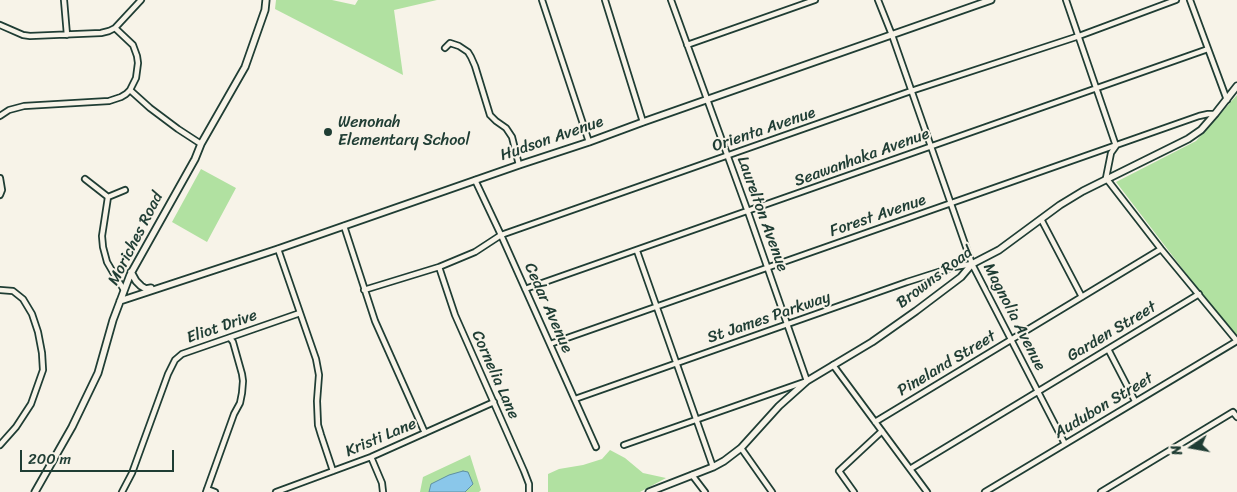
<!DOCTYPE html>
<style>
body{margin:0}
#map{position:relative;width:1237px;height:492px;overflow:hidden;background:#f7f3e8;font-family:Sriracha,sans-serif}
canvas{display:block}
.north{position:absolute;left:1167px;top:422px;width:50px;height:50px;-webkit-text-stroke:4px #f7f3e8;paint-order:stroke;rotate:258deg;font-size:14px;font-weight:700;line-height:20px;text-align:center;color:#1f3d34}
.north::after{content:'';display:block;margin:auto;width:18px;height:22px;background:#1f3d34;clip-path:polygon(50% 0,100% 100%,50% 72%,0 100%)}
.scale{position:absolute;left:20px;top:450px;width:154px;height:22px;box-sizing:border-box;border:2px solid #1f3d34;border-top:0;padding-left:6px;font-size:15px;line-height:18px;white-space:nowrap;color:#1f3d34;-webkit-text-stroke:4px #f7f3e8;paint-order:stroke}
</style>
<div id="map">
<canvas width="1237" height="492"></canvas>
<div class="north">N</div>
<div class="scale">200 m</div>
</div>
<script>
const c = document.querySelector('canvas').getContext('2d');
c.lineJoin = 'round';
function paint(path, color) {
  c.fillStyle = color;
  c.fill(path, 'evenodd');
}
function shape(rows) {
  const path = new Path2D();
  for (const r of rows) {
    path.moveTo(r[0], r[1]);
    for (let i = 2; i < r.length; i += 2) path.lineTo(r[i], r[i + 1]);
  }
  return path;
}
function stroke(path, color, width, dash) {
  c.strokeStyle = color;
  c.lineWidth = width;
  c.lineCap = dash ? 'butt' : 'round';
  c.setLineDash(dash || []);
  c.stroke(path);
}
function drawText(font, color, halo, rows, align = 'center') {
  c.font = font + ' Sriracha,sans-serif';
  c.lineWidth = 4;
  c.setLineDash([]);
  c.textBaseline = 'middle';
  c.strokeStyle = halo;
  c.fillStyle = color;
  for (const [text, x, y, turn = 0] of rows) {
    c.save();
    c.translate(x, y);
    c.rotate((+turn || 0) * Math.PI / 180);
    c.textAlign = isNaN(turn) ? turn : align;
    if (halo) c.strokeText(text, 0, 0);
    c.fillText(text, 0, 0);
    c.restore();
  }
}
const green = shape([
 [276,0,332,0,355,5,358,0,437,0,394,10,403,75,275,9],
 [1237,95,1237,340,1116,182,1196,141],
 [201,169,236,188,207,242,172,222],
 [610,450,625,458,643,473,666,478,640,492,548,492,548,474,559,469,583,465,602,459],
 [470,455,481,490,479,492,465,492,473,484,431,484,429,492,420,492,423,477]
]);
const water = shape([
 [463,471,468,472,473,484,465,492,429,492,431,484,449,475,463,471]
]);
const minor = shape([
 [64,0,67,35],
 [542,0,589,142],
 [605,0,643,122],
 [878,0,892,35,972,264,1065,444],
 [1190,0,1227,100],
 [0,25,23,35,30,36,101,33,109,31,115,28,141,0],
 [687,45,815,0],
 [445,48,450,43,459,46,468,52,471,57,475,66,490,115,496,121,506,128,512,137,519,165],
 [130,90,150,108,178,129,201,144],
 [0,116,9,110,24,106,109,101,121,97,126,94,130,90,136,78,138,63,137,56,133,45,115,28],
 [0,178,2,190,0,195],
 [85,179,108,197],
 [475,180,501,235,596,447],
 [1041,219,1082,297],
 [344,226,375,321,425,433],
 [278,249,316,359,319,375,317,401,318,425,321,435,333,471],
 [637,251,713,467],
 [439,267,455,315,524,471,529,484,529,492],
 [525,289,1208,49],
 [0,290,13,291,23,299,32,314,38,332,42,353,43,370,31,404,16,427,0,445],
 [124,290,114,274,107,262,103,247,102,236,108,197,125,190],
 [364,290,439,267,475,252,501,235,911,91,1079,36,1176,0],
 [550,344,1199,116,1208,114,1215,114],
 [1108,349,1135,401],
 [833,365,927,492],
 [575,399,907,282,954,267,972,264],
 [875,422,1161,249],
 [624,445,807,381,748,212,671,0],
 [741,448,772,492],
 [371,457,382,483,383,492],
 [910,469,1199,294],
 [692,475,705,492],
 [207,489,215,492],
 [122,492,132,473,168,374,175,360,182,354,300,313],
 [206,492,234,414,240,403,242,393,243,381,242,374,233,342,230,338],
 [276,492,371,457,494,402],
 [854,492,839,471,882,431],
 [985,492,1237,341,1161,249,1106,178,1111,153,1116,146,1066,0],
 [1101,492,1233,412,1237,417]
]);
const tertiary = shape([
 [131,272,136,281,141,286,146,289,151,288],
 [120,301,278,249,519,165,589,142,643,122,991,0],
 [35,492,72,427,98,373,113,320,130,275,195,159,201,144,245,67,265,10,266,0],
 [649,492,713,467,724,461,741,448,779,406,807,381,872,342,916,311,961,277,972,264,999,250,1060,205,1083,191,1188,139,1201,130,1215,114,1237,86]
]);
const markers = [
 [328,132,5,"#1f3d34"]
];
const poiNames = [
 ["Wenonah",338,123],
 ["Elementary School",338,141]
];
const streetNames = [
 ["Orienta Avenue",764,130,-19],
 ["Hudson Avenue",552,139,-19],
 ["Seawanhaka Avenue",862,158,-20],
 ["Laurelton Avenue",762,214,70],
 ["Forest Avenue",878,216,-19],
 ["Moriches Road",136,239,-63],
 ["Browns Road",935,278,-37],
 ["Cedar Avenue",548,308,66],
 ["Magnolia Avenue",1014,317,63],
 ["St James Parkway",769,318,-19],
 ["Eliot Drive",222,327,-19],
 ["Garden Street",1112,332,-31],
 ["Pineland Street",947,364,-31],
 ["Cornelia Lane",495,375,66],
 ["Audubon Street",1104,406,-31],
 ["Kristi Lane",381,438,-23]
];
paint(green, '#b1e1a1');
paint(water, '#8ac7ea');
stroke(water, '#5f90a1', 1);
stroke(minor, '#1f3d34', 8);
stroke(tertiary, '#1f3d34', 9);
stroke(minor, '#f7f3e8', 4.5);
stroke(tertiary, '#f7f3e8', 5.5);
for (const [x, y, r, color] of markers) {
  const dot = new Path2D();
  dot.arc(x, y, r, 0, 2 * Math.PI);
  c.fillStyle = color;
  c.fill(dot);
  stroke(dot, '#f7f3e8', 2);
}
drawText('16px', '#1f3d34', '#f7f3e8', poiNames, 'left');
drawText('16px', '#1f3d34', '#f7f3e8', streetNames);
</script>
